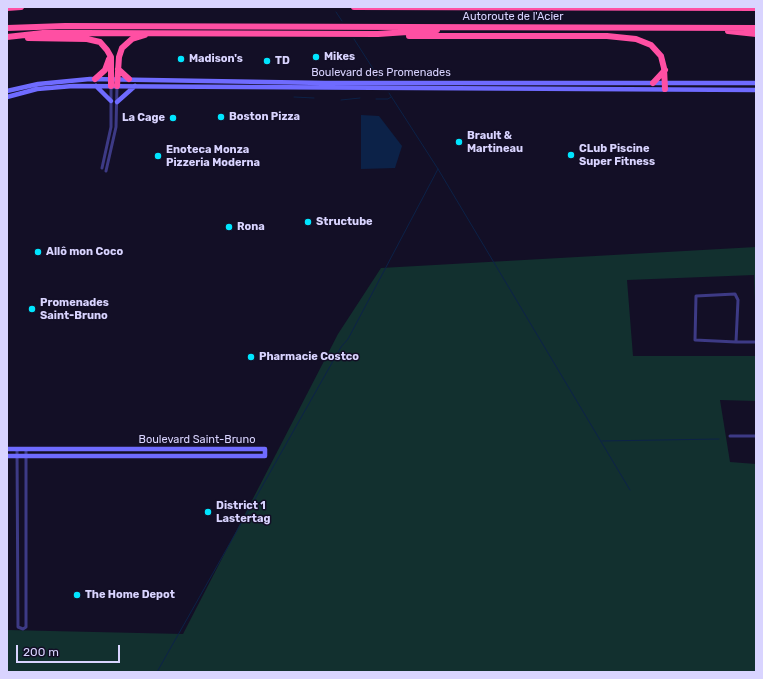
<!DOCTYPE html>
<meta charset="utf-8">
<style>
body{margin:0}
#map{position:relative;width:763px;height:679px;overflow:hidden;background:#130f26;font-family:Rubik,sans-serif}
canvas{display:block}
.frame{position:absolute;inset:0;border:8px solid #d9d4ff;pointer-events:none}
.scale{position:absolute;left:16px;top:645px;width:104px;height:18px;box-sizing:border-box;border:2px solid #d9d4ff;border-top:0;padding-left:5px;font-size:12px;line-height:14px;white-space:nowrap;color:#d9d4ff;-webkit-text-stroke:3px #130f26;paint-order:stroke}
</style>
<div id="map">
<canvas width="763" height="679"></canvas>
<div class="frame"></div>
<div class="scale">200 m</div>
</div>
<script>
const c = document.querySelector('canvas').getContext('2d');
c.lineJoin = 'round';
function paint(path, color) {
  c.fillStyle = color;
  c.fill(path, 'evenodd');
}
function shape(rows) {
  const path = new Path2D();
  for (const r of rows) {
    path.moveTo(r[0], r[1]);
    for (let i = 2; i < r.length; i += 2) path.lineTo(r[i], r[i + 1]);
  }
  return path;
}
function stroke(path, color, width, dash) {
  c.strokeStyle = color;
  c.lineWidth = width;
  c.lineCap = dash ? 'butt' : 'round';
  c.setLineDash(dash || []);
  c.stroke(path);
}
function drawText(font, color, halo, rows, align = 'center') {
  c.font = font + ' Rubik,sans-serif';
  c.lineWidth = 3;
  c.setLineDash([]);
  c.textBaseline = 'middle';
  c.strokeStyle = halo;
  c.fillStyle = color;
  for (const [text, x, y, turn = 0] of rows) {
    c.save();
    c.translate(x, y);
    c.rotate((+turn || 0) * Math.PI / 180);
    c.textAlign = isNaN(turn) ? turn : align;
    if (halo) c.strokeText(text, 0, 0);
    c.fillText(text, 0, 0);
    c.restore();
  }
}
const green = shape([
 [756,247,756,329,754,275,627,280,633,356,756,356,756,401,720,400,730,462,756,464,756,672,7,672,7,630,183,634,338,334,381,268]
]);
const water = shape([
 [361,115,379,116,402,146,395,168,361,169]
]);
const stream = shape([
 [336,12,342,21],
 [354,39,379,78],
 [389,93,438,169,630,490],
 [294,97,314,98],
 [376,99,388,99,391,97],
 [341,100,360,98],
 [602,441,719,439],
 [157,672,341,347,348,339,438,169]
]);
const street = shape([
 [102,168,111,127,111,86],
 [106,171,116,127,117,86],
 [736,342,738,300,735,294,696,296,695,340,736,342,756,342],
 [730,436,756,436],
 [17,449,18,627,23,629,26,627,26,449]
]);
const secondary = shape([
 [96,86,111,101],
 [7,91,38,84,90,79,325,83,756,83],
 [7,97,37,89,73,86,756,90],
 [117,102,135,86],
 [7,449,265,449,265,456,7,456]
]);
const highway = shape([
 [354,7,756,8],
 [7,8,21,7],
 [7,28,65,26,756,28],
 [728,31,756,34],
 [409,36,607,36,636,39,651,45,661,56,664,68,665,89],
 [7,37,43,33,82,33,378,34,437,30],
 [28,38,87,39,100,42,107,50,111,57,111,86],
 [118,69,129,79],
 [95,79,105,70,109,59],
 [653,83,665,70],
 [117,86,119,57,122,48,132,39,145,35]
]);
const markers = [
 [316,57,4,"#00e5ff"],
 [181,59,4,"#00e5ff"],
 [267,61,4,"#00e5ff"],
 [221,117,4,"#00e5ff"],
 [173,118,4,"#00e5ff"],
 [459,142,4,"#00e5ff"],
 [571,155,4,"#00e5ff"],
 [158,156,4,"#00e5ff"],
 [308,222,4,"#00e5ff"],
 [229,227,4,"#00e5ff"],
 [38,252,4,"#00e5ff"],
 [32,309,4,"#00e5ff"],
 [251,357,4,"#00e5ff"],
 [208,512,4,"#00e5ff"],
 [77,595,4,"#00e5ff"]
];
const streetNames = [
 ["Autoroute de l'Acier",513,17],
 ["Boulevard des Promenades",381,73],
 ["Boulevard Saint-Bruno",197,440]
];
const poiNames = [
 ["Mikes",324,57],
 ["Madison's",189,59],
 ["TD",275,61],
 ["Boston Pizza",229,117],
 ["La Cage",165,118,"right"],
 ["Brault &",467,136],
 ["Martineau",467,149],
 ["CLub Piscine",579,149],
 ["Super Fitness",579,162],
 ["Enoteca Monza",166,150],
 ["Pizzeria Moderna",166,163],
 ["Structube",316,222],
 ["Rona",237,227],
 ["Allô mon Coco",46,252],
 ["Promenades",40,303],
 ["Saint-Bruno",40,316],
 ["Pharmacie Costco",259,357],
 ["District 1",216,506],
 ["Lastertag",216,519],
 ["The Home Depot",85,595]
];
paint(green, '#12302f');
paint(water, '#0c2248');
stroke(stream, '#0c2248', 1);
stroke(street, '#3d3a85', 3);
stroke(secondary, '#6f6bff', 4.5);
stroke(highway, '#ff4fa3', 6);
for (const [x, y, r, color] of markers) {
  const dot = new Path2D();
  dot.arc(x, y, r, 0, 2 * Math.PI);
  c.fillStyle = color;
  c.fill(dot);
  stroke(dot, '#130f26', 1.5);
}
drawText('11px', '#d9d4ff', '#130f26', streetNames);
drawText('bold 11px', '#d9d4ff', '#130f26', poiNames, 'left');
</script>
